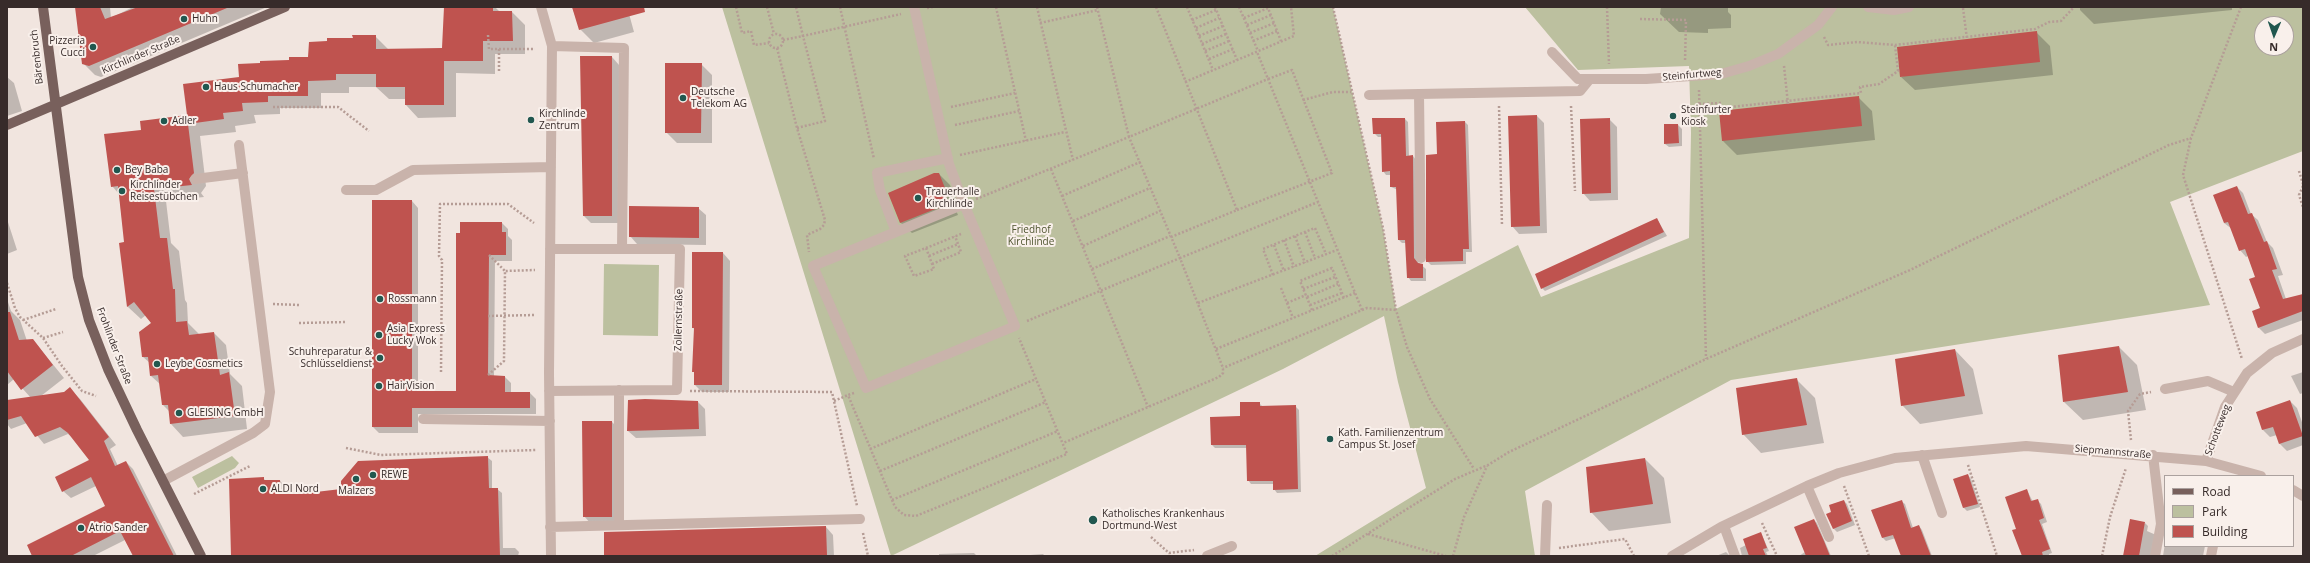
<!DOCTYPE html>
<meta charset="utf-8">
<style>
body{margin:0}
#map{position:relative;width:2310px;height:563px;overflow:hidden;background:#f1e5df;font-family:"Open Sans",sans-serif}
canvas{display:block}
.frame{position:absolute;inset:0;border:8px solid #372b2a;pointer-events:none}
.legend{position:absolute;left:2164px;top:475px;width:130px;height:72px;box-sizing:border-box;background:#f9f0eb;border:1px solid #aba19e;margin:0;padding:5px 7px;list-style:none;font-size:12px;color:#372b2a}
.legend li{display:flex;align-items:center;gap:8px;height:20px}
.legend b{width:20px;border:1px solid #aba19e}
.north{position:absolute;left:2254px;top:16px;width:40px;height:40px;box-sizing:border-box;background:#f9f0eb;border:1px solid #aba19e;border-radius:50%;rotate:182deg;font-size:11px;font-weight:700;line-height:16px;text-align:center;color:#372b2a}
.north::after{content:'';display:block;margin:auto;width:14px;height:18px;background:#21574f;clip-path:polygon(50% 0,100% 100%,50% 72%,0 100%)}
</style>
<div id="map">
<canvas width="2310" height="563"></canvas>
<div class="frame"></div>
<ul class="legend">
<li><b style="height:5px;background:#78605c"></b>Road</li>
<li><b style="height:11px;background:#bcc09f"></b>Park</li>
<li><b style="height:11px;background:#bf534f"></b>Building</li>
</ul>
<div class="north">N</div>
</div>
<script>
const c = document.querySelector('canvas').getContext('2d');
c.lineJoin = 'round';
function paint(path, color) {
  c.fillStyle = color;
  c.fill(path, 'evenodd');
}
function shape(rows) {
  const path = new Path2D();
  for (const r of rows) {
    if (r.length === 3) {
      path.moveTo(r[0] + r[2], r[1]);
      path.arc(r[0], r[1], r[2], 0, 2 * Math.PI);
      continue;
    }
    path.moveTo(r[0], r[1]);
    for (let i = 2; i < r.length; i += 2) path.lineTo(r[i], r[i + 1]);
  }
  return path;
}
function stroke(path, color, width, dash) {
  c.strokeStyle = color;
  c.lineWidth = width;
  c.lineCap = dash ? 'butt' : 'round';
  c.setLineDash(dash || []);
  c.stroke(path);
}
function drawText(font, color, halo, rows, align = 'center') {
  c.font = font + ' "Open Sans",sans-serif';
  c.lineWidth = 4;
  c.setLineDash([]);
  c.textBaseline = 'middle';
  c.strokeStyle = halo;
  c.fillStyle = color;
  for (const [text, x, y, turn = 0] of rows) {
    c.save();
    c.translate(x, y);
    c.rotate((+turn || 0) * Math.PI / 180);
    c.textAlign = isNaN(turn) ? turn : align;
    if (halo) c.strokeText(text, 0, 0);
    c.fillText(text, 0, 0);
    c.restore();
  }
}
const green = shape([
 [722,7,1333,7,1383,228,1396,309,1518,245,1541,297,1689,238,1691,133,1689,66,1578,70,1525,7,2303,7,2303,151,2170,202,2210,305,1731,380,1525,491,1535,556,1315,556,1426,488,1398,382,1384,316,1283,369,891,556],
 [2262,24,2286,24,2286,48,2262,48],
 [604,264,659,265,658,336,603,335],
 [232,456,239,463,235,468,198,488,192,477]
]);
const shadow = shape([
 [76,7,110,7,111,18,133,7,267,7,101,77,95,75,83,63],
 [445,7,495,7,500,12,512,12,525,25,525,54,495,54,495,74,456,73,456,117,418,118,406,105,406,99,389,99,376,87,349,87,349,93,321,93,321,108,280,108,280,114,254,115,256,123,235,126,236,132,200,136,206,186,201,193,204,197,166,201,171,243,179,251,185,300,187,303,188,323,200,335,214,333,226,345,230,374,242,386,247,429,183,437,171,424,169,411,163,405,161,385,151,376,150,363,143,357,152,323,146,315,141,319,128,307,121,244,125,243,119,194,112,186,142,131,188,116,240,78,290,61,309,58,355,39,375,36,388,49,443,49],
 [572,7,633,7,628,10,634,32,594,43,580,29],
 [1661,7,1728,7,1728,12,1731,15,1731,28,1708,29,1708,33,1679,32,1660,14],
 [2080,7,2232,7,2232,10,2094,24,2080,10],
 [2036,32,2050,46,2053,75,1915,90,1901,77],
 [612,57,619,65,619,223,591,223,584,216],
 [701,64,712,75,712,143,677,143,666,132],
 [7,77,14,83,22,111,7,116],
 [1858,97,1872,111,1875,140,1737,155,1723,141,1720,112],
 [1537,116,1544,123,1547,233,1519,234,1512,226],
 [1405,119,1408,122,1409,157,1413,156,1416,160,1418,262,1426,269,1426,281,1411,281,1408,277,1407,243,1402,243,1399,240,1398,190,1391,187,1391,175,1386,175,1383,171,1382,137,1378,137,1374,133],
 [1609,119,1617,127,1618,200,1590,201,1583,193],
 [1465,122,1468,125,1472,252,1466,252,1466,264,1431,265,1427,261,1438,155,1437,123],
 [1678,125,1682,129,1682,146,1669,147,1665,144],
 [939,174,950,185,956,199,952,201,958,215,912,233,901,223,889,193],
 [2237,187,2243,193,2251,214,2258,220,2267,242,2273,248,2283,275,2278,276,2286,299,2303,295,2303,320,2265,334,2259,328,2261,308,2256,278,2248,256,2246,257,2240,250,2232,229,2224,223],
 [373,201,412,201,418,208,418,392,457,392,457,234,502,223,508,229,508,236,512,240,512,261,495,261,494,376,505,377,511,383,511,393,530,393,536,399,536,414,418,414,418,433,379,433,373,427],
 [698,208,706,215,706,245,637,244,630,236],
 [7,219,17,250,7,254],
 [1657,219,1667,236,1545,291,1542,288],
 [723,253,730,261,729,392,702,392,695,385,695,373,693,371,695,329,693,328],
 [7,299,11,311,20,320,27,341,33,340,64,378,41,396,72,391,80,399,116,445,110,449,118,466,126,462,133,469,177,556,134,556,125,540,93,556,33,556,106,507,96,486,71,498,63,491,91,460,73,438,68,434,44,444,27,423,11,429,7,424,7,401,31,398,14,379,7,385],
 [2119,347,2137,365,2146,410,2083,420,2064,402],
 [1955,350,1973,369,1983,414,1920,424,1902,405],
 [2303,372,2303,393,2300,394,2291,376],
 [1797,380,1815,398,1824,443,1761,453,1743,434],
 [2290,401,2297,408,2303,425,2303,445,2287,451,2280,444,2277,435,2270,437,2263,430,2257,413],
 [698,402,705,409,706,436,636,438,628,431],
 [1259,403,1263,407,1295,406,1299,410,1301,492,1277,493,1274,489,1274,484,1251,484,1248,480,1247,448,1215,448,1212,445],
 [583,422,612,422,619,429,619,524,591,524,584,516],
 [487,457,492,461,492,489,497,489,502,493,503,548,515,548,519,552,518,556,233,556,263,478,266,481,280,481,284,485,284,495,299,495,342,490],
 [1645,459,1664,478,1671,523,1609,531,1591,512],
 [1968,475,1971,479,1980,507,1967,511,1964,508,1954,480],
 [2027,490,2033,502,2037,500,2041,504,2047,522,2042,524,2052,553,2049,554,2049,556,2023,556,2017,529],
 [1844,501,1847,504,1855,525,1837,532,1833,528,1833,512],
 [1901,501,1905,504,1913,528,1919,526,1922,530,1932,556,1902,556,1896,538,1886,541,1883,538,1872,511],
 [1814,520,1817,523,1831,556,1799,556,1805,552],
 [2145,523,2148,526,2147,531,2156,535,2152,556,2124,556],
 [826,527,833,535,834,556,605,556,605,533],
 [1761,533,1769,551,1766,552,1768,556,1742,556,1740,548,1746,545],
 [2165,543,2165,546,2205,546,2203,556,2163,556],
 [1726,552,1730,556,1716,556],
 [974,553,977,556,939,556,939,554],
 [1043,554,1045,556,1030,556,1030,555]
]);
const building = shape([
 [75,7,100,7,105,19,138,7,227,8,89,66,82,64],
 [444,7,493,7,493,11,512,11,513,41,483,41,483,61,444,61,444,105,405,105,405,87,376,87,376,74,336,74,336,80,308,81,308,96,268,96,268,102,242,103,243,111,223,113,224,119,188,124,194,173,189,179,192,185,154,189,160,238,167,238,173,289,175,289,176,322,187,321,189,335,214,332,220,375,229,372,235,416,170,424,168,405,162,405,158,375,150,376,148,357,142,357,139,332,151,323,134,302,127,307,119,243,124,242,118,186,111,187,104,134,141,130,140,121,187,115,183,84,239,77,238,64,260,63,260,61,289,60,289,57,308,57,309,42,327,41,327,38,353,38,352,35,376,35,376,49,442,48],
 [572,7,644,7,645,12,579,30],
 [2037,31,2040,62,1900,77,1897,47],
 [580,56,612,56,612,216,583,216],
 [665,63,702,63,701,133,665,133],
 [1859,96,1862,126,1722,141,1719,111],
 [1537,115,1540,226,1511,227,1508,116],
 [1372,118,1405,118,1406,156,1413,155,1414,258,1418,263,1423,264,1423,278,1407,278,1405,240,1398,240,1396,187,1390,187,1390,171,1382,172,1381,134,1373,134],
 [1610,118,1611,193,1582,194,1580,119],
 [1465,121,1469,249,1463,249,1463,261,1426,262,1426,155,1437,154,1436,122],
 [1664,124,1678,124,1679,143,1664,144],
 [934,173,939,173,945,188,942,190,948,204,900,223,888,193],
 [2237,186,2248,214,2252,213,2264,242,2267,241,2277,269,2272,270,2283,299,2303,294,2303,311,2258,328,2252,311,2260,308,2249,279,2255,277,2245,249,2239,251,2228,222,2224,223,2213,195],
 [372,200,412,200,412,391,456,391,456,233,460,233,460,222,502,222,502,232,506,232,506,255,489,255,488,375,505,376,505,392,530,392,530,408,412,408,412,427,372,427],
 [629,206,699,207,699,238,629,237],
 [1657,218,1664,232,1541,289,1535,274],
 [692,252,723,252,722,385,694,385,694,372,692,372,694,328,692,328],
 [7,312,10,312,19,340,33,339,53,365,21,390,7,371],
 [2119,346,2128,392,2063,402,2058,355],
 [1955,349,1965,396,1901,406,1895,359],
 [1797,378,1807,425,1742,435,1736,388],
 [70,387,109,437,104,441,115,466,126,461,174,556,133,556,120,531,71,556,32,556,27,545,105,506,91,477,62,492,55,477,89,460,68,433,60,427,35,437,21,416,7,420,7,400,64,392],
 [645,399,698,401,699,429,627,431,628,400],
 [2290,400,2303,436,2279,444,2273,427,2262,430,2256,412],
 [1240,402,1260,402,1260,406,1296,405,1298,489,1273,490,1273,481,1247,481,1246,445,1211,445,1210,417,1240,416],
 [582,421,612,421,612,517,583,517],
 [488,456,489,488,498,488,500,556,231,556,229,479,264,477,264,480,280,480,281,494,299,494,341,489,341,481,358,461],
 [1645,458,1653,504,1590,513,1586,467],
 [1968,474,1978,504,1963,508,1953,479],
 [2027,489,2031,501,2038,499,2044,518,2039,520,2050,549,2042,552,2043,556,2022,556,2012,530,2016,529,2005,497],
 [1844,500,1852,521,1833,529,1826,514,1831,512,1829,505],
 [1902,500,1911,528,1919,525,1931,556,1901,556,1893,535,1882,538,1871,510],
 [1814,519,1824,541,1830,556,1806,556,1794,527],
 [2130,519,2145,522,2139,556,2123,556],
 [826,526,827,555,604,556,604,532],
 [1761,532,1767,548,1763,549,1766,556,1749,556,1743,539]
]);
const path = shape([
 [736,7,742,33,751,31,754,45,769,43],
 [767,7,774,34],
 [840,7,874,159],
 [996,7,1026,141],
 [1037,7,1073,160],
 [1097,7,1129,137,1268,79,1318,202],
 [1156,7,1237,210,1171,237],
 [1187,7,1213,70],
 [1215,7,1237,60],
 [1239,7,1258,51],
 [1333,7,1383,228,1396,310,1407,347,1430,399,1474,469],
 [1607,7,1609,64],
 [2241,7,2191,138,2183,175,2242,359],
 [927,8,933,7],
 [1963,8,1967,39],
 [1244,18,1268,8,1281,41],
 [1640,19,1686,20,1685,62],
 [1192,20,1216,10],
 [1040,23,1098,10],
 [1247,25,1271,15],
 [1196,28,1219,18],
 [1250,33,1274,23],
 [776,41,7],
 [488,35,489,49,535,49],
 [1199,36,1223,26],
 [1824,37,1828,45,1857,42,1895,45,2035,29,2049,22,2061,21,2074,7],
 [783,40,803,36,796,7],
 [1253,41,1277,31],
 [1202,44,1226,34],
 [777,48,797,128,825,220,824,225,820,229,807,235,809,252],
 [499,49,499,71],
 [1205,51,1229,41],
 [1209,59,1233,49],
 [1784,66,1788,104],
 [1185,82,1294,36,1291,7],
 [1699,90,1706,359],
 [1303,100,1333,92,1351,92],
 [1699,104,1721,103,1721,108,1861,93,1860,87,1879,84,1898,71,1895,45],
 [1499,106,1502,226],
 [1571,106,1575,191],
 [273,107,338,107,369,131],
 [951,107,1015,93],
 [955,125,1019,111],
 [797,128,825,121,803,36,901,14],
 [960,155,1065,132],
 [1051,169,1148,407],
 [2299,171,2303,184],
 [2303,186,2299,195,2303,207],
 [1062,196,1140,162],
 [976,199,1129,137,1180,258,1318,202,1362,310,1223,368],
 [1237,210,1332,173,1292,70,1268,79,1257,52],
 [1073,221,1150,188],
 [1305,232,1315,258],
 [1295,236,1305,263],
 [1284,240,1294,267],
 [1274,245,1284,271],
 [1083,246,1160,211],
 [926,248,934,269,914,276,905,256,926,248,961,234],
 [489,255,505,271],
 [929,256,958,244],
 [932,264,961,252,955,236],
 [1092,269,1170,236],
 [1273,275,1263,249,1305,232,1315,228,1326,254],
 [7,283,15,308,20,317,43,338,62,366,82,391,96,396],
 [1281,288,1293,318],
 [1303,289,1335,277],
 [1307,297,1338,284],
 [1198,303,1337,250],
 [1287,303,1306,295],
 [273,304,299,305],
 [1310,305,1342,293],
 [1312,310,1300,281,1332,268,1344,298],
 [1362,310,1367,308,1396,310],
 [488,316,535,315],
 [23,320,56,309],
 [1027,321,1180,258,1223,368,1223,373,1219,377,1063,443],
 [299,323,347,322],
 [43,338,63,332],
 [1216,349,1355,293],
 [441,372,442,260,439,256,440,204,508,204,534,223],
 [488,375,504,361,505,271,535,270],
 [690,391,832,392,857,506],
 [854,393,848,395,895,507,904,515,916,516,1067,454,1019,338],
 [834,401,848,395],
 [2131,440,2128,411,2140,394,2151,392],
 [346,448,381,455,536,450],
 [870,449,1036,379],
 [1968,465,1997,556],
 [880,471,1046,402],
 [1844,486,1869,556],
 [194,494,250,466],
 [892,500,1058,431],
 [1762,523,1777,556],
 [863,533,868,556],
 [1368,534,1446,556],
 [1151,537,1169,553,1194,550],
 [1559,548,1625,539,1634,556],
 [1332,556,1455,479,1488,465,1509,452,1706,359,1910,270,2169,145,2191,138],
 [1453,556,1464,517,1487,466],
 [2102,556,2110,517,2126,468]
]);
const minor = shape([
 [541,7,552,46,549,373,551,556],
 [914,7,949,164,964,204],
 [1868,7,1894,10,1909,7],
 [552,46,624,48,622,249],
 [1552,52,1578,79,1646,79,1721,74,1749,66,1778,54,1818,25,1832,7],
 [1369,95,1419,94],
 [195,179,243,173],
 [346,190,376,190,413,170,551,167],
 [964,204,1015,326,866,388,813,266,964,204],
 [896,232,880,190,877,173,948,158],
 [1421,258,1419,94,1580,91,1589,80],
 [2165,389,2208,381,2234,392],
 [619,390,619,525],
 [549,391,677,390,680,249,550,249],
 [423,419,550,421],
 [1922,455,1942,513],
 [2153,455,2161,524,2155,556],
 [2206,461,2225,407,2247,373,2272,353,2303,339],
 [163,481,253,433,265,424,270,392,239,145],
 [1807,486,1829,537],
 [2293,490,2303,496],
 [1724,526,1735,556],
 [550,527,860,519],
 [1207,556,1232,546],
 [1545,556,1547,505],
 [1672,556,1721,527,1807,486,1839,473,1895,458,2026,446,2206,461,2261,476],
 [2211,556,2213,546]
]);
const major = shape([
 [43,7,78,277,89,320,108,369,137,430,201,556],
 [7,125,285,7]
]);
const markers = [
 [184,19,4,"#21574f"],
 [93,47,4,"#21574f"],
 [206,87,4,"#21574f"],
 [683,98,4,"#21574f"],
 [1673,116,4,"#21574f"],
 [531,120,4,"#21574f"],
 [164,121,4,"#21574f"],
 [117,170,4,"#21574f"],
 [122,191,4,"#21574f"],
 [918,198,4,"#21574f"],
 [380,299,4,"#21574f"],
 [379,335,4,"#21574f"],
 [380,358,4,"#21574f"],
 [157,364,4,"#21574f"],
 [379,386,4,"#21574f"],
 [179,413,4,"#21574f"],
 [1330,439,4,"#21574f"],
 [373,475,4,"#21574f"],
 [356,479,4,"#21574f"],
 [263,489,4,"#21574f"],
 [1093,520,5,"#21574f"],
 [81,528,4,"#21574f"]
];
const poiNames = [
 ["Huhn",192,19],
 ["Pizzeria",85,41,"right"],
 ["Cucci",85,53,"right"],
 ["Haus Schumacher",214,87],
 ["Deutsche",691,92],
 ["Telekom AG",691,104],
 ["Steinfurter",1681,110],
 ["Kiosk",1681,122],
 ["Kirchlinde",539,114],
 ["Zentrum",539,126],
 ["Adler",172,121],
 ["Bey Baba",125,170],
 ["Kirchlinder",130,185],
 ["Reisestübchen",130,197],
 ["Trauerhalle",926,192],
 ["Kirchlinde",926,204],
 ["Rossmann",388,299],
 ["Asia Express",387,329],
 ["Lucky Wok",387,341],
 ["Schuhreparatur &",372,352,"right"],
 ["Schlüsseldienst",372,364,"right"],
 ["Leybe Cosmetics",165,364],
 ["HairVision",387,386],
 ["GLEISING GmbH",187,413],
 ["Kath. Familienzentrum",1338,433],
 ["Campus St. Josef",1338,445],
 ["REWE",381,475],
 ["ALDI Nord",271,489],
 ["Malzers",356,491,"center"],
 ["Katholisches Krankenhaus",1102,514],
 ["Dortmund-West",1102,526],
 ["Atrio Sander",89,528]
];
const streetNames = [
 ["Kirchlinder Straße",141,55,-23],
 ["Bärenbruch",37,57,-96],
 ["Steinfurtweg",1692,75,-5],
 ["Zollernstraße",679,320,-89],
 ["Frohlinder Straße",114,346,69],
 ["Schotteweg",2218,430,-69],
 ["Siepmannstraße",2113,452,5]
];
const parkNames = [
 ["Friedhof",1031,230],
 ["Kirchlinde",1031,242]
];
paint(green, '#bcc09f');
paint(shadow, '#0003');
paint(building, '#bf534f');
stroke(path, '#b59c95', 2.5, [2, 2]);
stroke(minor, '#c9b3ab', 10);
stroke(major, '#78605c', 10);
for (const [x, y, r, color] of markers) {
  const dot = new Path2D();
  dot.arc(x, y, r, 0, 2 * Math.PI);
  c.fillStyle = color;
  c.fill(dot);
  stroke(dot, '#f9f0eb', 1.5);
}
drawText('10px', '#372b2a', '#f9f0eb', poiNames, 'left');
drawText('10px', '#372b2a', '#f9f0eb', streetNames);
drawText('10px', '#4e542f', '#f9f0eb', parkNames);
</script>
